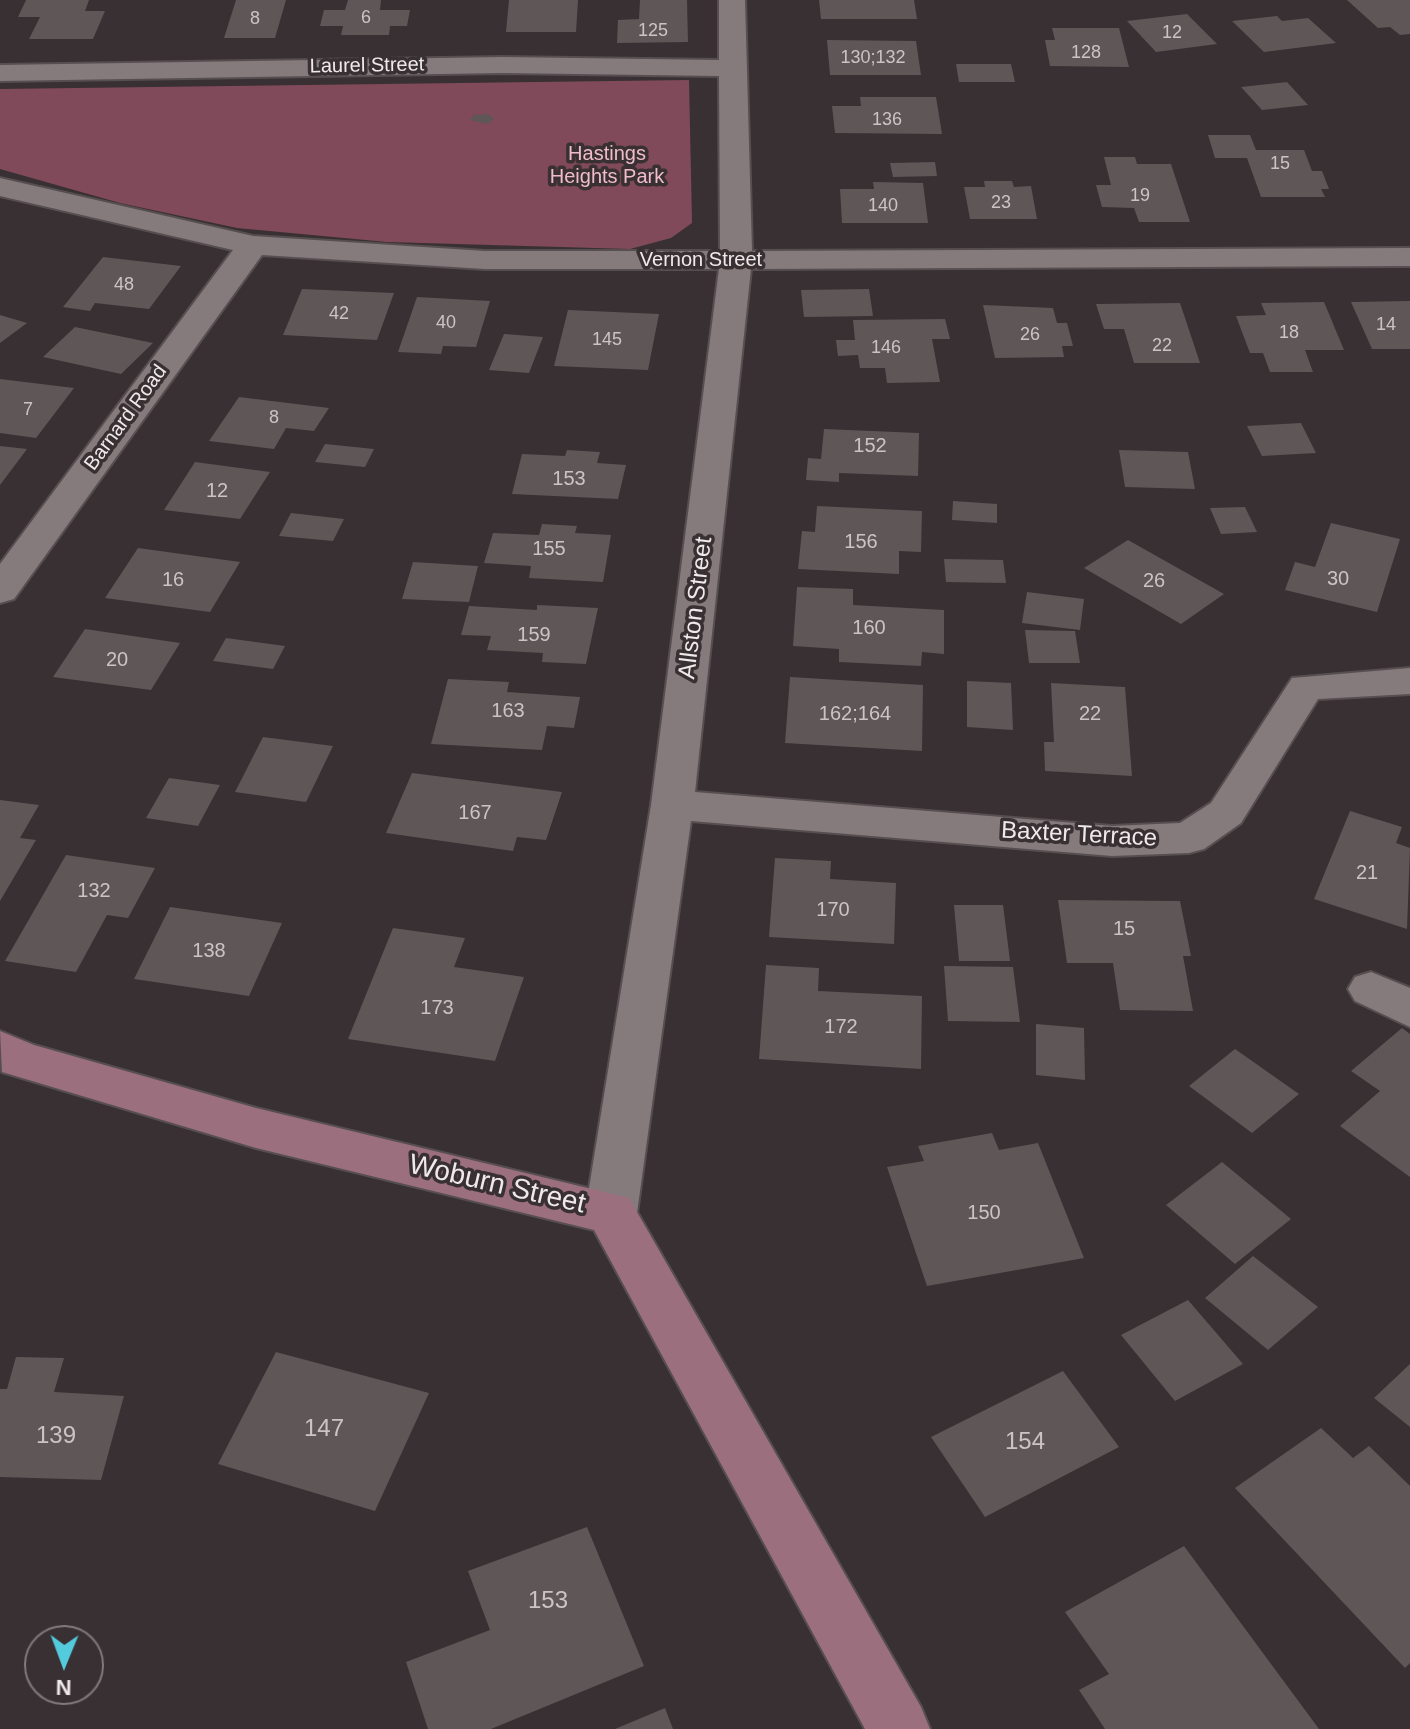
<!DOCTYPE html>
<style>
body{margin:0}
#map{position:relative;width:1410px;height:1729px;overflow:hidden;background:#383032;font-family:Helvetica,sans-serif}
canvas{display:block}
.north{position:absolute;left:24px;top:1625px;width:80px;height:80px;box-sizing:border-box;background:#383032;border:2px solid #817a7c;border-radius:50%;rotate:181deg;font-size:22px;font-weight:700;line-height:32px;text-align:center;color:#efe9eb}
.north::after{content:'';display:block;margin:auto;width:28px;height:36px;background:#54cadd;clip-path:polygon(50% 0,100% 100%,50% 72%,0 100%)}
</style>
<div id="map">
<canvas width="1410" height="1729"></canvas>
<div class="north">N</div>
</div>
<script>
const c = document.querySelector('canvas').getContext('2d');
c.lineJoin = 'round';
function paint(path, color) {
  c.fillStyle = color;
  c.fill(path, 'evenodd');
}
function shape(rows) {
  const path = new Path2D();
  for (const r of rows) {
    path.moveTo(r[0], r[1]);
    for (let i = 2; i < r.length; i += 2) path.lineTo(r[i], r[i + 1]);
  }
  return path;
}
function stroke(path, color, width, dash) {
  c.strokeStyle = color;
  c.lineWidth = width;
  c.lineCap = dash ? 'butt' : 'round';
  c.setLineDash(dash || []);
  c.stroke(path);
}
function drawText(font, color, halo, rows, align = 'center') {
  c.font = font + ' Helvetica,sans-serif';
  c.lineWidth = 7;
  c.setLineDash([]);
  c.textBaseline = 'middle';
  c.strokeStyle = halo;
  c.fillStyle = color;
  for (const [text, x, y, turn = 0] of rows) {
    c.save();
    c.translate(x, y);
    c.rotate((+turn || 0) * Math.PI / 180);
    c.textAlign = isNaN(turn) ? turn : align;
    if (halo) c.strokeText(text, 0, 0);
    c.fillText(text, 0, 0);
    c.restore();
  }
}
const green = shape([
 [689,80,692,223,671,238,630,249,387,242,237,228,120,203,0,169,0,89]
]);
const building = shape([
 [26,0,89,0,85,11,105,11,93,39,29,39,40,17,18,17],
 [236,0,286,0,275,38,224,38],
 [348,0,381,0,380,10,410,10,407,26,390,26,389,35,341,35,343,26,320,26,324,10,345,10],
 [509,0,578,0,576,32,506,32],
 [640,0,687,0,688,42,617,43,618,20,639,19],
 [819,0,914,0,917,19,821,19],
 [1347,0,1410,0,1410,34,1400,35,1390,27,1378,28],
 [1187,14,1217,44,1156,52,1127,21],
 [1277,16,1282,21,1308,18,1336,43,1264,52,1232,21],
 [1052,28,1119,28,1129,67,1050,66,1045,40,1055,40],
 [827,40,916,41,921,75,830,75],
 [956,64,1011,64,1015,82,959,82],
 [1287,82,1308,105,1262,110,1241,87],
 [860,97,936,97,942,134,835,133,832,106,861,106],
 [489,114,494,119,488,124,470,120,474,115],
 [1208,135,1250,135,1256,150,1304,150,1312,171,1322,171,1329,189,1321,189,1325,197,1261,197,1247,158,1215,158],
 [1104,157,1135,157,1137,164,1171,164,1190,222,1139,222,1134,208,1102,207,1096,185,1111,185],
 [935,162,937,176,893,177,890,163],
 [984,181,1012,181,1014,187,1031,186,1037,219,970,219,964,187,985,187],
 [873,182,923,183,928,223,842,223,840,189,874,189],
 [103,257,181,266,149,309,95,303,90,311,63,307],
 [302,289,394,293,377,340,283,335],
 [869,289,873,316,804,317,801,290],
 [417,297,490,301,476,347,443,346,441,354,398,352],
 [1410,301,1410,349,1372,349,1351,302],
 [1324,302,1344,350,1305,350,1313,372,1270,372,1263,353,1250,353,1236,316,1266,315,1261,303],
 [1180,303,1200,363,1134,363,1124,329,1104,329,1096,304],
 [983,305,1053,308,1057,323,1067,323,1073,346,1062,346,1064,357,995,358],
 [568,310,659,314,648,370,554,366],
 [0,315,27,323,0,343],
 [945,319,950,339,932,339,940,382,887,383,885,368,860,368,858,355,838,356,836,340,855,340,853,320],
 [75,327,153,343,121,374,43,357],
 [504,334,543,337,529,373,489,370],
 [0,379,74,388,36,438,0,433],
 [239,397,329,408,314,431,286,428,274,449,209,441],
 [1301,423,1316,453,1262,456,1247,426],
 [824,429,919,433,918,476,839,473,839,482,806,480,808,458,821,459],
 [325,444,374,449,365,467,315,462],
 [0,446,27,449,0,485],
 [567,450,600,452,597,463,626,465,618,499,512,494,522,454,565,456],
 [1119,450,1188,452,1195,489,1125,487],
 [195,462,270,472,240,519,164,510],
 [953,501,997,504,997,523,952,520],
 [817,506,922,511,921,552,899,551,899,574,798,569,802,531,815,532],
 [1245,507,1257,532,1221,534,1210,508],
 [291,513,344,519,333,541,279,536],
 [1331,523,1400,539,1377,612,1285,590,1295,562,1315,567],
 [542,524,577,526,575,533,611,535,603,582,529,578,531,566,484,563,493,533,539,535],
 [1128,540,1224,594,1181,624,1084,568],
 [138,548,240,562,210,612,105,598],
 [944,559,1003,560,1006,583,946,582],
 [413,562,478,566,469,602,402,599],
 [797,587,853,589,853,605,944,610,944,654,922,652,921,666,839,662,839,649,793,646],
 [1027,592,1084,599,1080,630,1022,623],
 [537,605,598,608,586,664,542,662,543,653,487,650,491,636,461,635,469,606,537,610],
 [85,629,180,643,151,690,53,677],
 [1025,630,1075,631,1080,663,1029,663],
 [226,638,285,646,273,669,213,661],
 [790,677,923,685,922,751,785,743],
 [448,679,509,682,507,692,580,697,574,728,547,726,542,750,431,744],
 [967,681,1011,683,1013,730,967,727],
 [1051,683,1125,687,1132,776,1045,771,1044,742,1054,742],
 [263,737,333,746,306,802,235,792],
 [412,773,562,792,546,840,517,837,513,851,386,833],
 [169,778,220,785,198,826,146,818],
 [0,800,39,805,20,838,36,840,0,901],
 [1350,811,1402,827,1396,843,1410,848,1407,929,1314,899],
 [66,855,155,868,128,918,107,915,76,972,5,961],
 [775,858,831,861,830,879,896,883,894,944,769,937],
 [1058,900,1180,901,1191,956,1183,956,1193,1011,1120,1010,1113,963,1067,963],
 [954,905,1003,905,1010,961,959,961],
 [170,907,282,923,249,996,134,979],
 [393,928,465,938,454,967,524,977,495,1061,348,1039],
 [766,965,819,968,818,991,922,996,921,1069,759,1059],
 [944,966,1013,967,1020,1022,948,1021],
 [1036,1024,1084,1028,1085,1080,1036,1075],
 [1402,1028,1410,1034,1410,1177,1340,1126,1380,1091,1351,1071],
 [1235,1049,1299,1094,1252,1133,1189,1086],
 [992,1133,999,1150,1038,1143,1084,1258,927,1286,887,1167,924,1161,918,1146],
 [1222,1162,1291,1219,1235,1264,1166,1205],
 [1253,1256,1318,1307,1268,1350,1205,1298],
 [1188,1300,1243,1364,1175,1401,1121,1335],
 [276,1352,429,1393,375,1511,218,1464],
 [16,1357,64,1358,54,1392,124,1396,101,1480,0,1477,0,1389,7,1389],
 [1410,1364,1410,1427,1374,1398],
 [1063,1371,1119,1447,985,1517,931,1437],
 [1321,1428,1353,1458,1369,1446,1410,1486,1410,1663,1405,1668,1235,1488],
 [587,1527,644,1666,491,1729,428,1729,406,1662,490,1630,468,1571],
 [1184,1546,1319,1729,1105,1729,1079,1690,1109,1674,1065,1612],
 [665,1708,673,1729,615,1729]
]);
const street = shape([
 [719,0,745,0,752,251,1410,248,1410,266,751,269,695,792,1112,826,1180,823,1211,803,1292,678,1410,668,1410,694,1318,699,1241,823,1204,849,1189,853,1112,856,691,821,637,1213,629,1228,611,1234,593,1228,585,1213,651,805,719,269,485,269,262,255,14,599,0,603,0,564,233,250,0,196,0,178,253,236,485,251,720,251,719,76,503,73,0,81,0,65,503,57,719,60,719,0],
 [1371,972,1410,988,1410,1027,1355,1001,1348,989,1355,977,1371,972]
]);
const secondary = shape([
 [0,1031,34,1045,256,1108,629,1198,921,1707,930,1729,865,1729,594,1230,256,1148,2,1072,0,1031]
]);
const farNumbernames = [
 ["6",366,18],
 ["8",255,19],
 ["125",653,31],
 ["12",1172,33],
 ["128",1086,53],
 ["130;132",873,58],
 ["136",887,120],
 ["15",1280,164],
 ["19",1140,196],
 ["23",1001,203],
 ["140",883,206],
 ["48",124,285],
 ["42",339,314],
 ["40",446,323],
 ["14",1386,325],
 ["18",1289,333],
 ["26",1030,335],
 ["145",607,340],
 ["22",1162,346],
 ["146",886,348],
 ["7",28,410],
 ["8",274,418]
];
const farStreetnames = [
 ["Laurel Street",367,66,-1],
 ["Vernon Street",701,260],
 ["Barnard Road",126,418,-54]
];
const farParknames = [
 ["Hastings",607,154],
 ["Heights Park",607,177]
];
const numberNames = [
 ["152",870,446],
 ["153",569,479],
 ["12",217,491],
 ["156",861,542],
 ["155",549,549],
 ["30",1338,579],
 ["16",173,580],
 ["26",1154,581],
 ["160",869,628],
 ["159",534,635],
 ["20",117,660],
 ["163",508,711],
 ["162;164",855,714],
 ["22",1090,714],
 ["167",475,813],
 ["21",1367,873],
 ["132",94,891],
 ["170",833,910],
 ["15",1124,929],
 ["138",209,951],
 ["173",437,1008],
 ["172",841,1027],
 ["150",984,1213]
];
const streetNames = [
 ["Allston Street",696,608,-83],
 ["Baxter Terrace",1079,835,3]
];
const nearNumbernames = [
 ["147",324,1429],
 ["139",56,1436],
 ["154",1025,1442],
 ["153",548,1601]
];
const nearStreetnames = [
 ["Woburn Street",497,1185,13]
];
paint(green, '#804a5b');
paint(building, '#5f5658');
stroke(street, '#564e50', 4);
stroke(secondary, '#564e50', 4);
paint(street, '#857b7d');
paint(secondary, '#9b6f7e');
drawText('18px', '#cbc4c6', null, farNumbernames);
drawText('20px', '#efe9eb', '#383032', farStreetnames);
drawText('20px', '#f0bccb', '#383032', farParknames);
drawText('20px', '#cbc4c6', null, numberNames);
drawText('24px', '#efe9eb', '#383032', streetNames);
drawText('24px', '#cbc4c6', null, nearNumbernames);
drawText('28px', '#efe9eb', '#383032', nearStreetnames);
</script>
